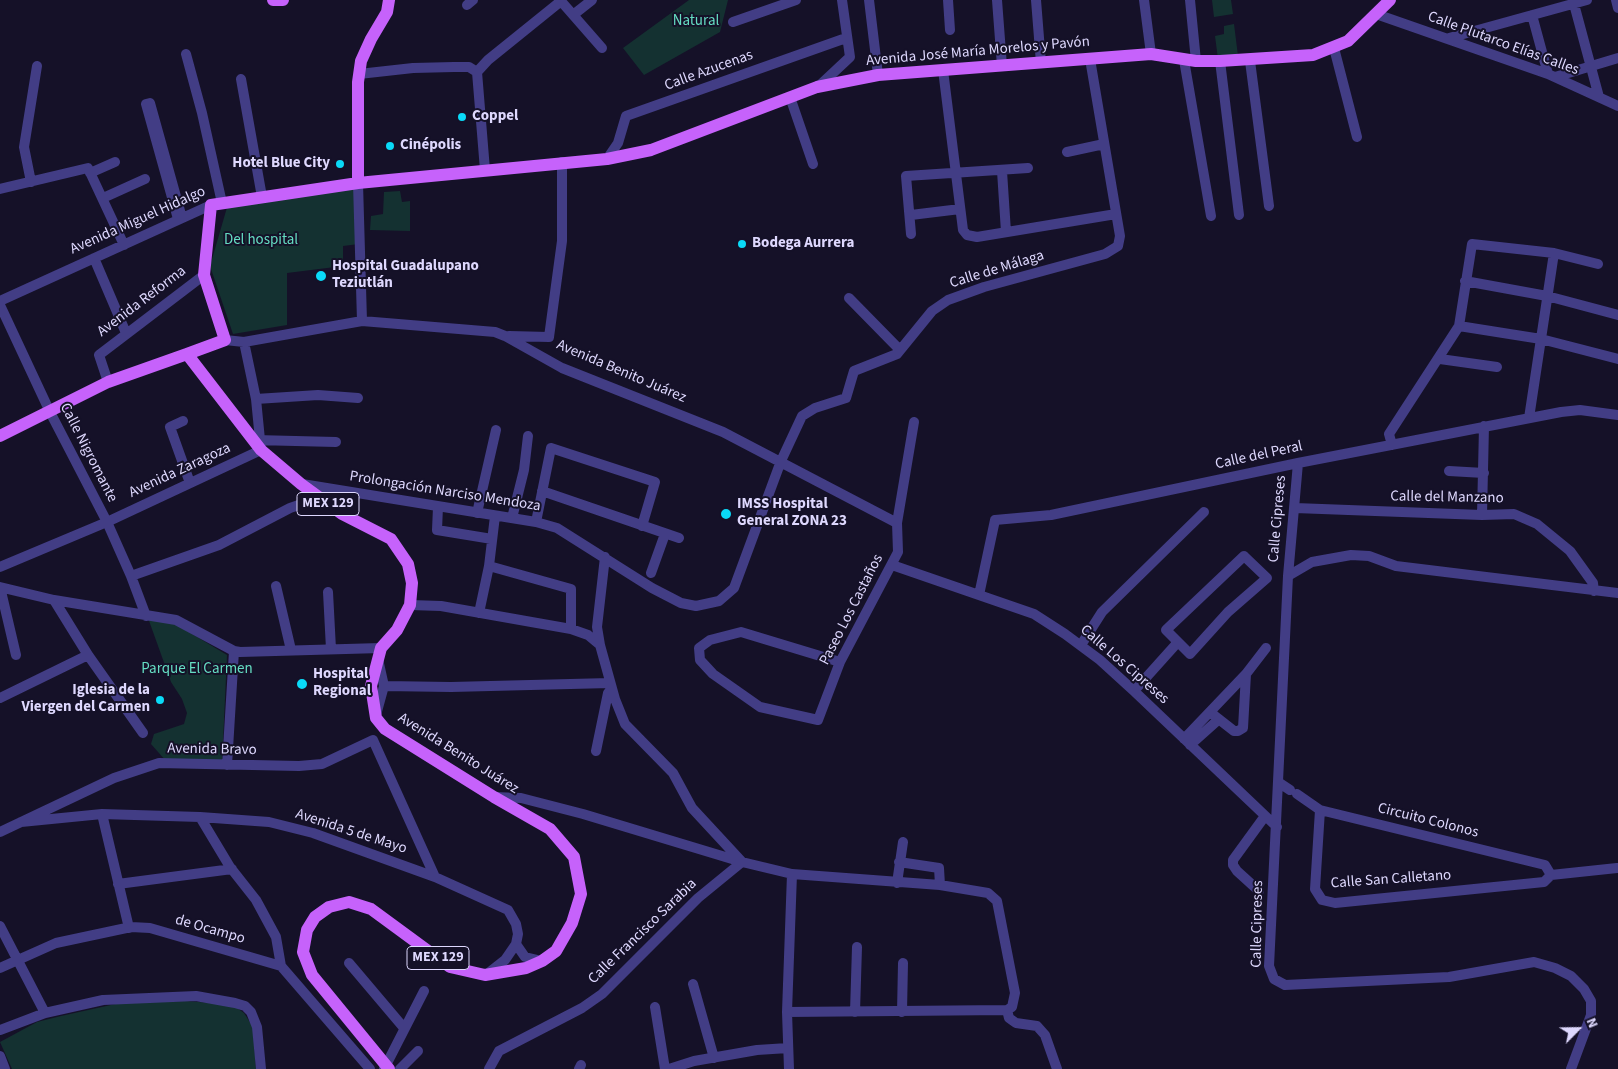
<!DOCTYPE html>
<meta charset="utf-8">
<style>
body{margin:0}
#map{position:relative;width:1618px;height:1069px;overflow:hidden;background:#151128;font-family:"Source Sans 3",sans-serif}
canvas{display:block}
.north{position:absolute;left:1553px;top:1004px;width:50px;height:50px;-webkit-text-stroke:4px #151128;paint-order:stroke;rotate:67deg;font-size:14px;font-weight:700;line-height:20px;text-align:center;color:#ded8fe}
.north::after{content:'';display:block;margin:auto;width:18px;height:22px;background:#ded8fe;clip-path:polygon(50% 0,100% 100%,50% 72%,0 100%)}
</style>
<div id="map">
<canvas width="1618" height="1069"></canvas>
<div class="north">N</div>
</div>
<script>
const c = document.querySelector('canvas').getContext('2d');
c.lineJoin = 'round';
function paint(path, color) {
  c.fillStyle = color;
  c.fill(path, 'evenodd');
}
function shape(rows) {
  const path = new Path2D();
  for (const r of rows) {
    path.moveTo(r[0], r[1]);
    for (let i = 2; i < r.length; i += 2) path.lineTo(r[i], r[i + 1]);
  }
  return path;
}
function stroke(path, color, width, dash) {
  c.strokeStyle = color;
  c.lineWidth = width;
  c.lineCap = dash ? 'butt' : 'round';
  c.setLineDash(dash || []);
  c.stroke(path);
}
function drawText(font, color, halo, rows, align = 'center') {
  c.font = font + ' "Source Sans 3",sans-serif';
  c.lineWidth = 4;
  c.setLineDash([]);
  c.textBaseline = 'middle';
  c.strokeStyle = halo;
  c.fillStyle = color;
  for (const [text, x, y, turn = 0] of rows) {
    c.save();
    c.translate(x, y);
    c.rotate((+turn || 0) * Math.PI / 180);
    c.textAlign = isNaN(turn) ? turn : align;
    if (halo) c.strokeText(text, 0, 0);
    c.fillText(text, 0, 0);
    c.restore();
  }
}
const green = shape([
 [689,0,728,0,720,32,644,75,623,48],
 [1212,0,1231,0,1233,14,1214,17],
 [1234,24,1238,56,1218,59,1215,36,1224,34,1224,26],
 [358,186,359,244,343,246,343,266,287,273,287,325,233,334,210,266,228,204],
 [400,191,402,202,410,201,410,231,370,230,371,216,383,214,384,192],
 [148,618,174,623,227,655,222,764,166,761,151,744,154,734,184,724,187,713,182,699,171,682],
 [185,1001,213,1003,237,1008,244,1013,253,1027,256,1069,12,1069,0,1042,37,1022,61,1016,120,1003]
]);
const minor = shape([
 [560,0,602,48],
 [869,0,878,75],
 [948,0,950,30],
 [997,0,1002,66],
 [1036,0,1041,63],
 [1144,0,1151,54],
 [1190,0,1196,61],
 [1616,0,1618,8],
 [1574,4,1599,97],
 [467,5,473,0],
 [1376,14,1548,74,1618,106],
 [573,15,592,0],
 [1532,15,1548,74],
 [733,22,796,0],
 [1449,38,1587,0],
 [1334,48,1357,137],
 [186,54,202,113,222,203],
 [1184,60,1211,216],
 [1220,61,1239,215],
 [1250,61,1269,206],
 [943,70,963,230,967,235,977,237,1116,214],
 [359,74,413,68,454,67,469,67,477,72],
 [1555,77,1618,58],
 [241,79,262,197],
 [818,87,850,57,842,0],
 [790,97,813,164],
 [1067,152,1104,144],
 [607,159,618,143,626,116,846,38],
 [485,170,477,72,488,60,561,1],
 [1002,171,1006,232],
 [90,173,115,162],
 [31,182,24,147,37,66],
 [358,183,362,321],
 [0,189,88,168,124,245],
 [103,198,145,179],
 [911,215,960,209],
 [178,219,146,104,150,103,182,218],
 [911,234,906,176,1028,168],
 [94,258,126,333],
 [1465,281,1547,296,1618,315],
 [849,298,900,350],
 [0,301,211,205],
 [0,305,50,412,107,522,131,576,146,616],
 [1459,326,1541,339,1618,359],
 [509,336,549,337,562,241,562,162],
 [225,340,244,342,362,321,495,332,505,336,562,368,723,432,897,523],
 [1440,359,1497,367],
 [108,382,99,355,204,275],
 [256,399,318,395,358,398],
 [1529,418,1554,253],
 [183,421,170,427,190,483],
 [255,440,336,442],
 [1392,445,1389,434,1459,326,1472,244,1554,253,1598,264],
 [1298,463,1288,576,1269,966,1274,979,1285,985,1449,977,1534,962,1555,968,1571,976,1584,989,1591,1001,1591,1015,1571,1069],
 [1449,471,1484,473],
 [302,484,536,522,557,528,652,588,681,603,696,606,719,601,734,588,781,461,802,416,815,408,846,398,854,371,897,354,932,311,948,300,984,287,1105,254,1118,246,1120,236,1090,59],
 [542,491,679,538],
 [438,507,437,530,492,539],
 [1295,508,1482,515,1514,514,1537,524,1570,551,1593,583,1594,591],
 [477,513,496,430],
 [1482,515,1484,426],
 [512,518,524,470,528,436],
 [536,522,551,448,655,482,642,526],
 [1244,556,1267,578,1228,612,1190,654,1166,630,1244,556],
 [892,565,1034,614,1065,634,1100,660,1134,691,1277,827],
 [489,566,571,589,571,629],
 [0,567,107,522,261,450,256,399,244,342],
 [651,573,665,534],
 [131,576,219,545,290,508,319,498],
 [1288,576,1312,562,1351,555,1369,556,1396,566,1618,593],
 [276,586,291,650],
 [0,587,54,600,176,620,234,651,240,652,381,648],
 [0,587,16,655],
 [328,592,331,649],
 [979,595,995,520,1051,515,1298,463,1561,412,1580,410,1618,415],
 [54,600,88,655,143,733],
 [410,605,441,606,571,629,588,635,600,645,615,699,625,724,673,773,692,808,742,862],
 [479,613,489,566,495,516],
 [600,645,597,627,605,557],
 [1081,645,1102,612,1204,512],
 [840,662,741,632,710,640,699,648,700,660,713,674,760,707,818,720,840,662,898,552,897,523,914,422],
 [384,686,451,687,610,683],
 [1134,691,1178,642],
 [0,698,88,655],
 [1211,713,1234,731,1238,731,1243,728,1246,674],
 [376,715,384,686,378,659],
 [1184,739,1246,674,1266,648],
 [1190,745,1218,720],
 [596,751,608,693,612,688],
 [227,765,234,651],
 [1278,782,1290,790],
 [1297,794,1320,810,1545,865,1551,875],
 [494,797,521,798,583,814,742,862,792,874,940,885,988,893,997,901,1015,993,1012,1007,1007,1010,787,1012],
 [1320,810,1315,889,1322,900,1335,903,1544,882,1551,875],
 [102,814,129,928],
 [200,817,230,867,256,900,276,937,281,966],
 [21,822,102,814,200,817,269,822,313,833,435,877,508,910,516,924,518,934,516,944,505,960,486,975],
 [0,832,114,778,159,763,299,766,322,764,373,740,435,877],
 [899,862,939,868,940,885],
 [1551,875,1617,868],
 [897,883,903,842],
 [118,884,232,869],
 [1259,891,1237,871,1233,865,1233,860,1265,816],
 [0,926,45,1013],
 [516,944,525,957,542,961],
 [349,963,404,1028],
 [0,968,56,943,131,927,150,928,281,966,370,1069],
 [693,984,714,1058],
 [655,1007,665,1069],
 [1007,1010,1009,1018,1016,1023,1037,1026,1045,1035,1057,1069],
 [855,1012,857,947],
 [902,1012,903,963],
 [0,1030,45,1013,103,1000,196,996,235,1003,245,1006,251,1012,257,1027,261,1069],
 [0,1056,5,1069],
 [384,1069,424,991],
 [400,1069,418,1051],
 [489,1069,499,1051,582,1008,602,994,698,898,742,862],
 [579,1069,581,1065],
 [669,1069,694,1061,757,1050,788,1048],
 [789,1069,787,1012,792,874]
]);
const major = shape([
 [273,0,283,0],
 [358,183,358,82,361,61,371,39,387,12,389,0],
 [187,354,225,340,204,275,211,205,358,183,607,159,651,150,817,87,878,75,1151,54,1196,61,1220,61,1313,55,1348,41,1390,0],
 [0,436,108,382,187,354,261,450,301,484,342,514,391,539,408,564,412,583,410,605,397,630,381,648,371,686,376,718,385,729,494,797,550,829,574,857,581,894,572,923,556,951,542,961,526,968,485,975,450,967,371,909,349,902,329,907,315,917,307,930,303,952,312,975,389,1069]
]);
const markers = [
 [462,117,5,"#0adaf8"],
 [390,146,5,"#0adaf8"],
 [340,164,5,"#0adaf8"],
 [742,244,5,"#0adaf8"],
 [321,276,6,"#0adaf8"],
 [726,514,6,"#0adaf8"],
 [302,684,6,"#0adaf8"],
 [160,700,5,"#0adaf8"]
];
const shields = [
 [328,504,62],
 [438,958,62]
];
const shieldNames = [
 ["MEX 129",328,504],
 ["MEX 129",438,958]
];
const parkNames = [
 ["Natural",696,22],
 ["Del hospital",261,241],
 ["Parque El Carmen",197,670]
];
const streetNames = [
 ["Calle Plutarco Elías Calles",1503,44,20],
 ["Avenida José María Morelos y Pavón",978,52,-5],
 ["Calle Azucenas",709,71,-20],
 ["Avenida Miguel Hidalgo",138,221,-24],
 ["Calle de Málaga",997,270,-17],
 ["Avenida Reforma",142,302,-37],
 ["Avenida Benito Juárez",621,372,23],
 ["Calle Nigromante",88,453,63],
 ["Calle del Peral",1259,456,-12],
 ["Avenida Zaragoza",180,471,-25],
 ["Prolongación Narciso Mendoza",445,492,9],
 ["Calle del Manzano",1447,498,1],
 ["Calle Cipreses",1278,519,-85],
 ["Paseo Los Castaños",852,610,-63],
 ["Calle Los Cipreses",1124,665,41],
 ["Avenida Bravo",212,750,1],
 ["Avenida Benito Juárez",458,754,32],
 ["Circuito Colonos",1428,821,14],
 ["Avenida 5 de Mayo",351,832,18],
 ["Calle San Calletano",1391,880,-4],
 ["Calle Cipreses",1258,924,-89],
 ["de Ocampo",210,930,16],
 ["Calle Francisco Sarabia",643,932,-44]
];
const poiNames = [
 ["Coppel",472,117],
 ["Cinépolis",400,146],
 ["Hotel Blue City",330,164,"right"],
 ["Bodega Aurrera",752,244],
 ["Hospital Guadalupano",332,267],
 ["Teziutlán",332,284],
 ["IMSS Hospital",737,505],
 ["General ZONA 23",737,522],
 ["Hospital",313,675],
 ["Regional",313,692],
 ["Iglesia de la",150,691,"right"],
 ["Viergen del Carmen",150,708,"right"]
];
paint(green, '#143131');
stroke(minor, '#423d85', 10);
stroke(major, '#c662fb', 12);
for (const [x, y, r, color] of markers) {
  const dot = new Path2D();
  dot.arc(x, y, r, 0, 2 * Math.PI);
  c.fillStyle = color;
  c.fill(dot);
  stroke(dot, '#151128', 2);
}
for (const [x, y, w] of shields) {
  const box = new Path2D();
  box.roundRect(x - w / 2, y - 11.5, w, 23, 4);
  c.fillStyle = '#151128';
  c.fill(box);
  stroke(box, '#ded8fe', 1);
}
drawText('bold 14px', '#ded8fe', null, shieldNames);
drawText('15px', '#65ddc3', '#151128', parkNames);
drawText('15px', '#ded8fe', '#151128', streetNames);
drawText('bold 15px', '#ded8fe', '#151128', poiNames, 'left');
</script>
